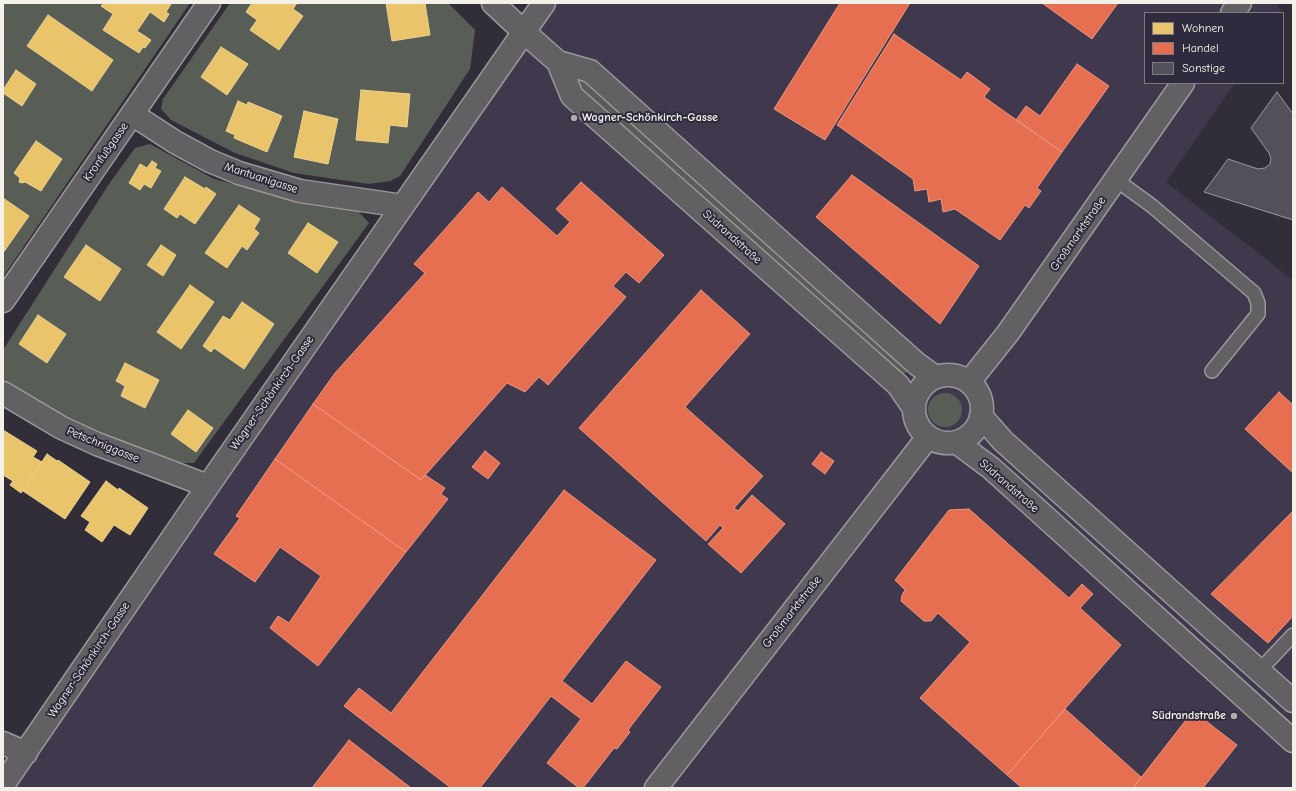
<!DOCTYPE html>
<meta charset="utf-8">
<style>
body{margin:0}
#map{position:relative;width:1296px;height:791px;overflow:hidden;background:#312e39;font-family:"Comic Neue",sans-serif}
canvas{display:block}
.frame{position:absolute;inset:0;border:4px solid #f4f1e8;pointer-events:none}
.legend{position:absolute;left:1144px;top:12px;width:140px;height:72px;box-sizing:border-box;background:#2f2a3d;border:1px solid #7e7a81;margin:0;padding:5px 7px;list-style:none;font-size:12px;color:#f4f1e8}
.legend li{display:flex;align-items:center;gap:8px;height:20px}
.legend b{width:20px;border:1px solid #7e7a81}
</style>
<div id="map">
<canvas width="1296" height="791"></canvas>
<div class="frame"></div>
<ul class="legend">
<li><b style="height:11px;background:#e9c46a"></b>Wohnen</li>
<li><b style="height:11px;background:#e76f51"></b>Handel</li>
<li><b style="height:11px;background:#54505b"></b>Sonstige</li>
</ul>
</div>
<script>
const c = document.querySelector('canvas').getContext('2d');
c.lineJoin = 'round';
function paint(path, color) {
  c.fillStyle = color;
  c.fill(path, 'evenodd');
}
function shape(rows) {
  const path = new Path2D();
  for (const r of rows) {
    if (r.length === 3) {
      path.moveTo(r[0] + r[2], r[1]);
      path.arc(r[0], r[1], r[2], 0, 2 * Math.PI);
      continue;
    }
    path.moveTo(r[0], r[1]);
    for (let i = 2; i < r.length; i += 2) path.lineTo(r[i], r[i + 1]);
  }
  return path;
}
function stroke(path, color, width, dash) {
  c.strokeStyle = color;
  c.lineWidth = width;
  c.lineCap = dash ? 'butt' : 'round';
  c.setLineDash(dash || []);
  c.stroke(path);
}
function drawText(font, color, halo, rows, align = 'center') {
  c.font = font + ' "Comic Neue",sans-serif';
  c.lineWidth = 4;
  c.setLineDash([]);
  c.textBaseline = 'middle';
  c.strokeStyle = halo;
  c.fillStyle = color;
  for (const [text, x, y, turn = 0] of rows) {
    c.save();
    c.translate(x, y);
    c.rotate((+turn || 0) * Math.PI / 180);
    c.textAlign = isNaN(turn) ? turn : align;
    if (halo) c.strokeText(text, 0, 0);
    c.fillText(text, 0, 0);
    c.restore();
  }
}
const built = shape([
 [545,3,1276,3,1282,13,1145,13,1145,83,1235,83,1166,182,1293,280,1293,788,3,788]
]);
const green = shape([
 [3,3,190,3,3,277],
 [230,3,448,3,475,30,470,69,400,176,390,181,369,184,294,173,235,153,171,120,161,109,163,99],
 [581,78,587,80,910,369,899,378,576,86,578,80],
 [150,144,214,179,315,206,355,208,369,223,194,463,181,463,101,434,51,410,3,380,3,350,109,184,135,148],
 [945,410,17]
]);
const homes = shape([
 [104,3,170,3,171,4,166,12,169,14,164,22,150,12,137,31,151,40,145,48,143,47,139,53,103,30,113,14,101,6,104,3],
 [252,3,297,3,293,9,303,16,279,50,250,30,257,20,246,12,252,3],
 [386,3,425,3,430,35,392,41,386,3],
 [48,15,113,60,92,91,27,46,48,15],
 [221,47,248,64,227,95,201,77,221,47],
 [16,70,36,84,22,106,3,93,3,90,16,70],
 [361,90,410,94,407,127,390,125,388,143,356,140,361,90],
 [238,101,247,105,248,102,282,116,267,152,234,138,235,135,226,131,238,101],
 [304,111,338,119,328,164,294,157,304,111],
 [36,141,62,159,41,191,25,182,22,183,19,182,20,178,14,173,36,141],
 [152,161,157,164,155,168,161,171,151,188,144,184,140,190,129,183,140,164,147,168,152,161],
 [185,177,205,189,206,187,216,194,195,224,180,214,177,218,164,209,185,177],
 [3,198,29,216,3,253,3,198],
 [239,205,260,219,254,229,259,233,247,250,242,246,227,268,205,253,239,205],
 [308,223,338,242,317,273,288,253,308,223],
 [86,245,121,269,100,301,64,277,86,245],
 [161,245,176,255,163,276,147,265,161,245],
 [190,285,214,302,181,349,157,332,190,285],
 [242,302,274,324,244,369,214,348,211,352,203,346,223,316,230,320,242,302],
 [38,315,66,334,47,363,19,344,38,315],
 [125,363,159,380,145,408,121,396,125,386,116,381,125,363],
 [188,410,213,428,196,452,171,434,188,410],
 [3,430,37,451,33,457,42,462,21,493,10,485,13,481,3,475,3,430],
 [47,454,57,461,58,460,90,482,65,519,23,491,47,454],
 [106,481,118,490,119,488,148,508,130,535,114,525,102,542,85,530,90,522,81,516,106,481]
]);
const shops = shape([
 [840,3,910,3,825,140,774,109,840,3],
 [1042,3,1118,3,1092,39,1042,3],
 [894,34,961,80,967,72,990,89,984,97,1062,152,1037,188,1041,191,1029,208,1025,205,1000,240,955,209,943,212,941,199,929,202,927,189,915,191,913,179,837,125,894,34],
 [1077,64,1109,86,1062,152,1016,120,1026,106,1040,116,1077,64],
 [852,175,979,266,940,324,816,217,852,175],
 [581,182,664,255,639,283,626,272,613,286,626,297,548,385,539,377,525,392,507,383,421,480,313,404,335,373,425,273,414,264,478,192,489,202,502,187,557,236,570,222,556,209,581,182],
 [701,290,750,334,685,407,763,476,734,508,738,511,752,495,785,524,741,573,708,544,723,528,720,525,706,541,579,428,701,290],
 [1279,392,1293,405,1293,473,1245,429,1279,392],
 [313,404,421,480,425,475,445,488,441,494,448,499,406,552,275,459,313,404],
 [485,451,500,463,488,479,472,467,485,451],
 [821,452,834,461,825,474,812,464,821,452],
 [275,459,406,552,318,666,270,628,278,616,289,623,321,576,280,547,255,582,214,554,240,518,236,516,275,459],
 [564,490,656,560,562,681,592,704,626,661,661,687,628,730,630,732,617,749,614,748,583,788,579,788,547,763,581,719,551,696,480,788,451,788,344,706,359,688,391,713,564,490],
 [969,509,1069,598,1082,584,1093,594,1080,608,1121,645,1007,775,920,698,970,642,938,613,931,621,924,621,901,601,902,595,905,590,895,580,949,510,969,509],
 [1293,511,1293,616,1268,643,1211,594,1293,511],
 [1065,709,1141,777,1133,788,1022,788,1007,775,1065,709],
 [1193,711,1237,745,1203,788,1133,788,1193,711],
 [349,740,411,788,312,788,349,740]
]);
const building = shape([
 [1277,92,1293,114,1293,220,1204,192,1228,159,1258,169,1265,168,1270,164,1271,159,1269,153,1251,128,1277,92]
]);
const lane = shape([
 [1115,179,1152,206,1254,293,1258,303,1258,314,1212,371],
 [1259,671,1293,635]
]);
const street = shape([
 [493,3,524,32,558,62,590,71,917,364,935,377],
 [1232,13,1240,3],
 [558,62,572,96,898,385,913,407],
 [132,114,175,142,210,161,239,173,300,191,403,206],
 [3,301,209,3],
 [948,409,34],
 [969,382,1008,333,1183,83],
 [3,393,62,428,97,444,208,486],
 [981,416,1003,441,1293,701],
 [956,442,991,468,1293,741],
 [3,743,26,753],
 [3,785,217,473,544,3],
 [656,788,928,437]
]);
const markers = [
 [574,118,4,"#b0adab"],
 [1234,716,4,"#b0adab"]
];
const poiNames = [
 ["Wagner-Schönkirch-Gasse",582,118],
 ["Südrandstraße",1226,716,"right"]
];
const streetNames = [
 ["Kronfußgasse",106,152,-55],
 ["Mantuanigasse",261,178,18],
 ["Großmarktstraße",1078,234,-55],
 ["Südrandstraße",732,237,42],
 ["Wagner-Schönkirch-Gasse",272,393,-55],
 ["Petschniggasse",103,445,22],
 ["Südrandstraße",1009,486,41],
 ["Großmarktstraße",792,612,-52],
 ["Wagner-Schönkirch-Gasse",89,660,-56]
];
paint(built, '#40394e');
paint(green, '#585e56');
paint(homes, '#e9c46a');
stroke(homes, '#ecd290', 1);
paint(shops, '#e76f51');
stroke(shops, '#eb967e', 1);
paint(building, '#54505b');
stroke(building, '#9a989b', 1);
stroke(lane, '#9a989b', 16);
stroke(street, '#9a989b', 25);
stroke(lane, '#626063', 13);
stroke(street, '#626063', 22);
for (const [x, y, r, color] of markers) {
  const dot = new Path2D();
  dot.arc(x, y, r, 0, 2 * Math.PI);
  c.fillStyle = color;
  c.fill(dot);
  stroke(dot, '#2f2a3d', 1.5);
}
drawText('bold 12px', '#f4f1e8', '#2f2a3d', poiNames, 'left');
drawText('12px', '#f4f1e8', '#2f2a3d', streetNames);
</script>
